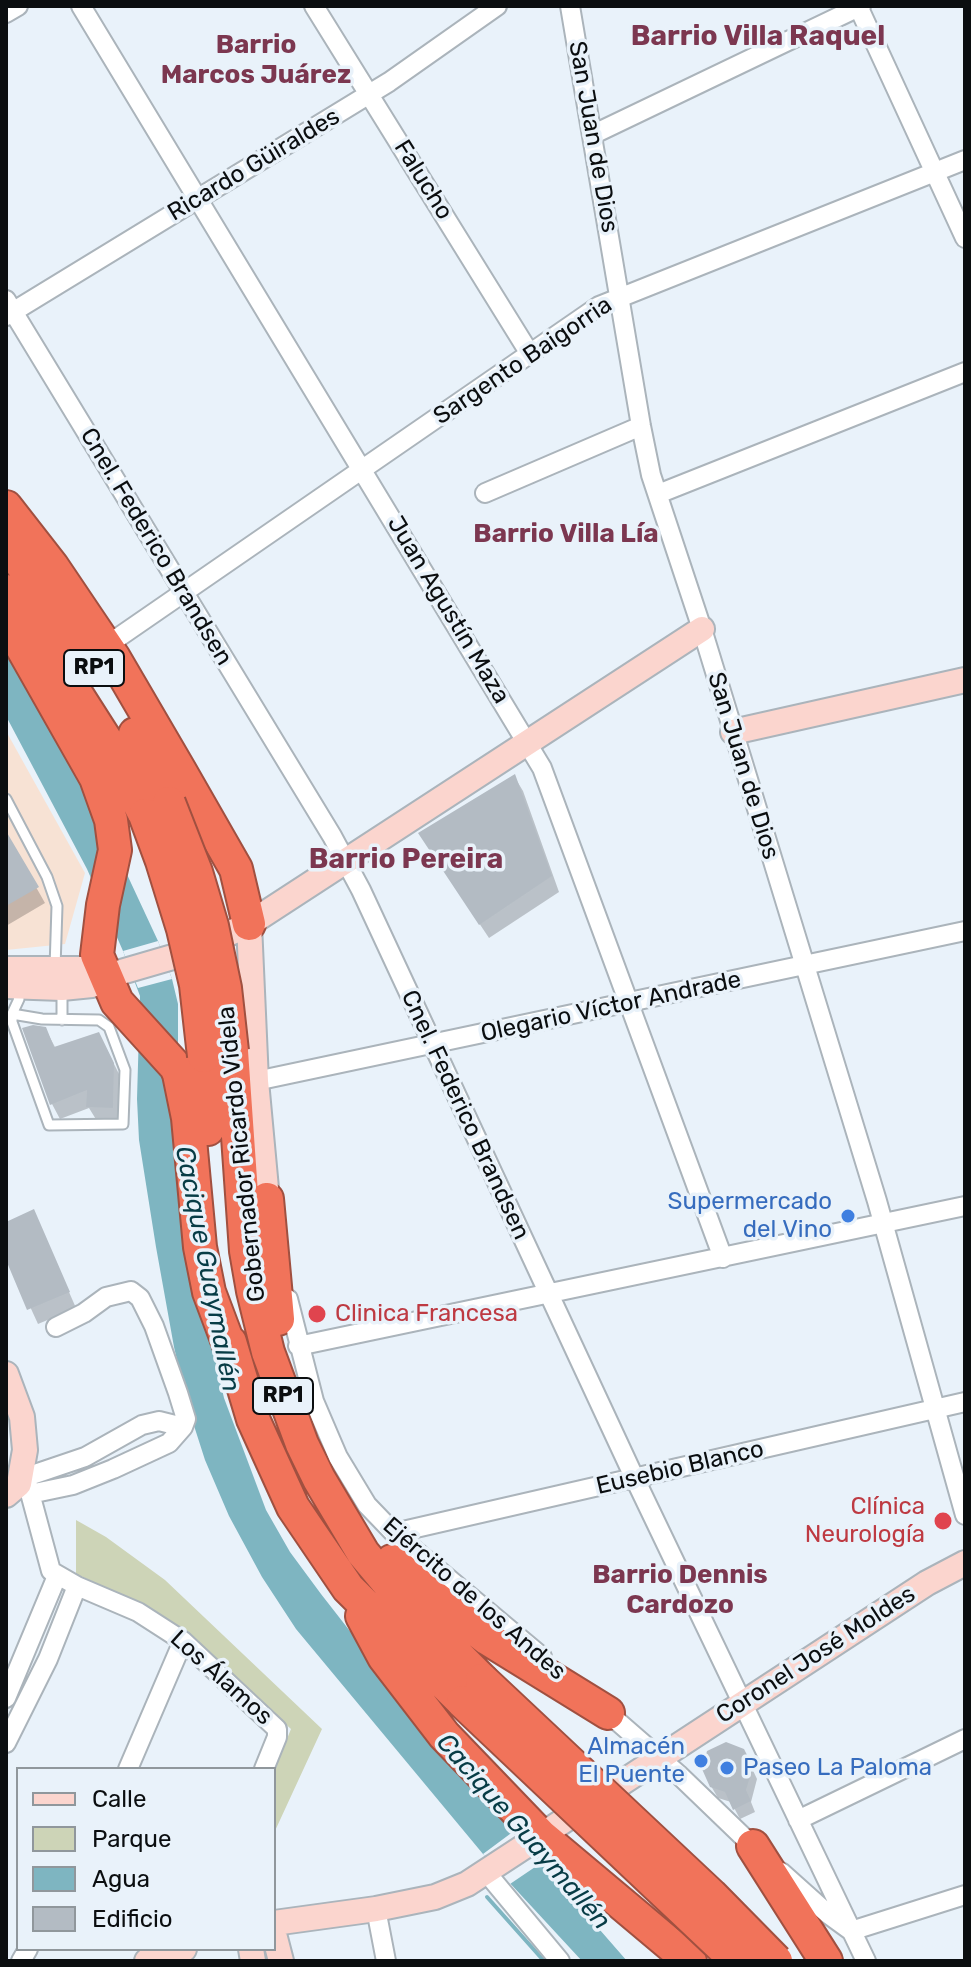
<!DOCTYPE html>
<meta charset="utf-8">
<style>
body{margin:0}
#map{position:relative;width:971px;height:1967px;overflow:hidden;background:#e9f2fa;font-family:Rubik,sans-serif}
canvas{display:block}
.frame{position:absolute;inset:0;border:8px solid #0b0e10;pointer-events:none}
.legend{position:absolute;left:16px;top:1767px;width:260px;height:184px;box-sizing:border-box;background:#e9f2fa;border:2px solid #90979c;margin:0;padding:10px 14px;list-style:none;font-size:24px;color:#0b0e10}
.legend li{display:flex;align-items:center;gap:16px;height:40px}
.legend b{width:40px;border:2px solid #90979c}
</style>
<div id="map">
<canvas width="971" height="1967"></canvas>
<div class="frame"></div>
<ul class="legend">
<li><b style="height:10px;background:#fbd5ce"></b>Calle</li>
<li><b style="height:22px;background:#cdd4b7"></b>Parque</li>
<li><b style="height:22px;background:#7eb5c1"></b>Agua</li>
<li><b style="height:22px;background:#b3bbc3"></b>Edificio</li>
</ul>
</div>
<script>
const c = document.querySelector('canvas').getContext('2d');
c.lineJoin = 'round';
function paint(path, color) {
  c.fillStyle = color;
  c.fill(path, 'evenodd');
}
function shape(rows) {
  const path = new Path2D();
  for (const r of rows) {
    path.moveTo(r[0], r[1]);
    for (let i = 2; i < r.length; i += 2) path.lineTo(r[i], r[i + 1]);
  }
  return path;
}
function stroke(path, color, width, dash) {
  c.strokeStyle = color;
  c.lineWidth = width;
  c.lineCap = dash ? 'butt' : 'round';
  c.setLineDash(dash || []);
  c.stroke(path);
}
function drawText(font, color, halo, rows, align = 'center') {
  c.font = font + ' Rubik,sans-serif';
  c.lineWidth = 7;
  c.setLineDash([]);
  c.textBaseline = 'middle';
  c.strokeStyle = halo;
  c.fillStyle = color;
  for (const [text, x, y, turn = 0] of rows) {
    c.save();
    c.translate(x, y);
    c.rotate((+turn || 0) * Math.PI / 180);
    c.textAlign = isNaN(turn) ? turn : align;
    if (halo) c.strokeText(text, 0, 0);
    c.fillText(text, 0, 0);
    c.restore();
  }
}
const industrial = shape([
 [6,731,85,873,65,944,6,950]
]);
const green = shape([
 [76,1520,106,1537,165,1580,322,1729,274,1833,274,1771,291,1729,178,1626,140,1603,76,1574]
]);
const water = shape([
 [6,646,104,825,158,941,172,979,178,1004,178,1050,195,1272,224,1398,266,1510,290,1552,321,1594,438,1744,627,1961,582,1961,483,1854,296,1629,262,1577,229,1516,205,1460,188,1407,174,1347,156,1247,139,1140,137,1099,140,996,123,951,87,869,6,716]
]);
const pier = shape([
 [158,941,172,979,138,988,123,951],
 [514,1831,541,1863,510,1884,483,1854]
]);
const shadow = shape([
 [514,776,523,791,559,892,489,938,429,848],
 [6,834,45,903,6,926],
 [45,1028,56,1049,107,1050,122,1080,121,1122,97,1121,89,1108,60,1119,52,1104,25,1030],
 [34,1212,76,1308,38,1324,6,1254,6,1224],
 [749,1762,757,1779,751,1802,755,1812,740,1819,731,1802,718,1798,711,1786]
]);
const stream = shape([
 [487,1897,544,1961]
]);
const building = shape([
 [515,774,552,876,479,925,418,833],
 [6,831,39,887,6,906],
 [33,1025,46,1027,54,1047,99,1032,114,1063,113,1108,86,1107,87,1090,50,1105,22,1028],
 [34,1209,70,1292,27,1310,6,1260,6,1222],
 [726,1742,744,1749,753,1767,746,1790,751,1801,733,1810,725,1792,710,1787,702,1769,707,1751]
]);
const lane = shape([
 [6,799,47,877,57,906,55,968],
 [12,1014,42,1019,99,1020,109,1027,125,1070,123,1124,49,1125,12,1022,12,1014,19,999,15,989],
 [62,1020,62,988]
]);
const street = shape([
 [81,6,542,768,723,1258],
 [314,6,530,354],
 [570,6,641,426,651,475,702,629,877,1201,965,1515],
 [858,6,965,238],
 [6,13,18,6],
 [594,134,861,6],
 [6,300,332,836,361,890,635,1479,866,1961],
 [6,316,389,82,497,6],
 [485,493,641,426],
 [658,494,965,372],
 [119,637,599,306,965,160],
 [256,1081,965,931],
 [288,1299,314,1401,338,1457,367,1505,394,1533,542,1657],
 [56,1327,84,1313,106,1297,131,1291,140,1298,154,1326,178,1393,186,1419,183,1427],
 [298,1346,965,1206],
 [23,1467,51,1571,77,1586,138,1612,183,1641,277,1729,277,1737,264,1769],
 [26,1477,85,1457,142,1425,159,1421,183,1427,169,1443,113,1469,73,1485,30,1494],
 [394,1533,965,1402],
 [6,1698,57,1576],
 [601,1707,678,1774,759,1852],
 [6,1743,48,1659,77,1586],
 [128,1769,183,1641],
 [798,1820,965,1739],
 [486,1872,560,1961],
 [781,1872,828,1914,850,1930],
 [376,1909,386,1961],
 [851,1931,965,1895],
 [21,1961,28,1949]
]);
const secondary = shape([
 [733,732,965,680],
 [249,924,256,1081,267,1199],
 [6,969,91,969,104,977],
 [6,986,62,988,92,985,104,977,190,952,249,924,702,629],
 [6,1374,22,1417,25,1450,19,1484,6,1495],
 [274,1923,376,1909,435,1897,467,1884,927,1583,965,1563],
 [274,1934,281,1961],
 [251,1949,253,1961],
 [147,1961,184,1949]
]);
const highway = shape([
 [6,507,52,566,114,658,180,771,236,869,249,924],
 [6,542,80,648],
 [6,591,47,648,107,742,145,815],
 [6,619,96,778,111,820,115,850,103,905,97,955,117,1002,176,1067,179,1074,188,1118,200,1247,209,1292,235,1361],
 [135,734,169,803],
 [232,1051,246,1251,253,1291,268,1352,302,1444,319,1479,363,1553,405,1603,482,1680],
 [204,1056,208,1129],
 [267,1199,278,1319],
 [230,1342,253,1419,293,1507,348,1588,463,1702],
 [392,1561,421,1587,488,1639,608,1713],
 [362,1616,384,1657,444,1735,541,1836,690,1961],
 [753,1846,826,1961]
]);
const highwayBridge = shape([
 [169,803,196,872,212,926,225,988,232,1051],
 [145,815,162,861,183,929,196,985,204,1056],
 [482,1680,711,1895,776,1961],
 [463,1702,737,1961]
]);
const markers = [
 [848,1216,8,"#3f7fe0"],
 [317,1314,10,"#e0444e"],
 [943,1521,10,"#e0444e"],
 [701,1761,8,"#3f7fe0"],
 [727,1768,8,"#3f7fe0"]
];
const shields = [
 [94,668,60],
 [283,1396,60]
];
const shieldNames = [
 ["RP1",94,668],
 ["RP1",283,1396]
];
const streetNames = [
 ["San Juan de Dios",593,137,80],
 ["Ricardo Güiraldes",254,165,-31],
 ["Falucho",423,180,58],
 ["Sargento Baigorria",523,361,-34],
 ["Cnel. Federico Brandsen",156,547,59],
 ["Juan Agustín Maza",448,610,59],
 ["San Juan de Dios",743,766,73],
 ["Olegario Víctor Andrade",611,1007,-12],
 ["Cnel. Federico Brandsen",465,1115,65],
 ["Gobernador Ricardo Videla",242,1154,-96],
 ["Eusebio Blanco",680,1468,-13],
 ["Ejército de los Andes",474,1599,41],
 ["Coronel José Moldes",816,1655,-33],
 ["Los Álamos",221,1678,42]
];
const shopNames = [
 ["Supermercado",832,1202],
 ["del Vino",832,1230],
 ["Almacén",685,1747],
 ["El Puente",685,1775],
 ["Paseo La Paloma",743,1768,"left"]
];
const healthNames = [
 ["Clinica Francesa",335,1314],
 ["Clínica",925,1507,"right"],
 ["Neurología",925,1535,"right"]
];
const neighbourhoodNames = [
 ["Barrio",256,45],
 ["Marcos Juárez",256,75],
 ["Barrio Villa Lía",566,534],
 ["Barrio Dennis",680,1575],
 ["Cardozo",680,1605]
];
const waterNames = [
 ["Cacique Guaymallén",207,1269,79],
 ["Cacique Guaymallén",523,1832,49]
];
const quarterNames = [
 ["Barrio Villa Raquel",758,37],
 ["Barrio Pereira",406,860]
];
paint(industrial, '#f7e2d4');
paint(green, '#cdd4b7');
paint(water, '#7eb5c1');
paint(pier, '#e9f2fa');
paint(shadow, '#0003');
stroke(stream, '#7eb5c1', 4);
paint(building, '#b3bbc3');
stroke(lane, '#abb4bb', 13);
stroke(street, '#abb4bb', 22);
stroke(secondary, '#abb4bb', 28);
stroke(highway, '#a05040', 36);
stroke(lane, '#fff', 9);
stroke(street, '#fff', 18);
stroke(secondary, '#fbd5ce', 24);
stroke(highway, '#f1735a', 32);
stroke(highwayBridge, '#a05040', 36, []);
stroke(highwayBridge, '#f1735a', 32);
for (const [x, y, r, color] of markers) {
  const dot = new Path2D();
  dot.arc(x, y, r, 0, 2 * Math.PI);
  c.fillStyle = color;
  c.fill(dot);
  stroke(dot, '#e9f2fa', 3);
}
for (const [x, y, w] of shields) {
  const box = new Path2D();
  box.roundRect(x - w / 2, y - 18, w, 36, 6);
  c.fillStyle = '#e9f2fa';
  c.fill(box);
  stroke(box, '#0b0e10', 2);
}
drawText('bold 22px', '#0b0e10', null, shieldNames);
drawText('24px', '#0b0e10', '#e9f2fa', streetNames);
drawText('24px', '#366cbe', '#e9f2fa', shopNames, 'right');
drawText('24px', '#be3a42', '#e9f2fa', healthNames, 'left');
drawText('bold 26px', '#7c3750', '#e9f2fa', neighbourhoodNames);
drawText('italic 26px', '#073c46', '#e9f2fa', waterNames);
drawText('bold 28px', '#7c3750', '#e9f2fa', quarterNames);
</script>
